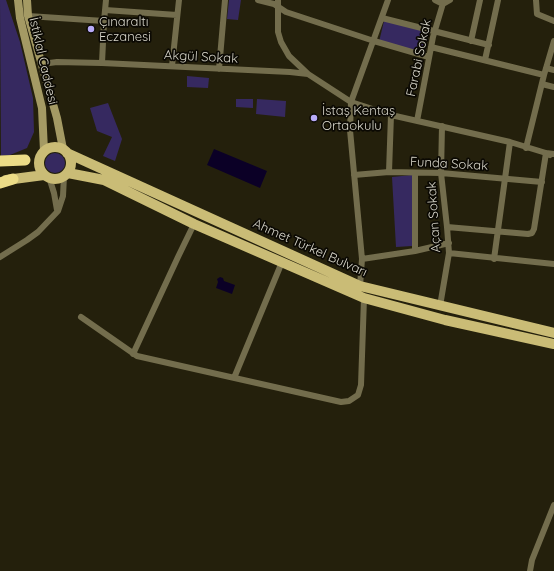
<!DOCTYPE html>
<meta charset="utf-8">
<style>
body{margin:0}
canvas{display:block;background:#24200c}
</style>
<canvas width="554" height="571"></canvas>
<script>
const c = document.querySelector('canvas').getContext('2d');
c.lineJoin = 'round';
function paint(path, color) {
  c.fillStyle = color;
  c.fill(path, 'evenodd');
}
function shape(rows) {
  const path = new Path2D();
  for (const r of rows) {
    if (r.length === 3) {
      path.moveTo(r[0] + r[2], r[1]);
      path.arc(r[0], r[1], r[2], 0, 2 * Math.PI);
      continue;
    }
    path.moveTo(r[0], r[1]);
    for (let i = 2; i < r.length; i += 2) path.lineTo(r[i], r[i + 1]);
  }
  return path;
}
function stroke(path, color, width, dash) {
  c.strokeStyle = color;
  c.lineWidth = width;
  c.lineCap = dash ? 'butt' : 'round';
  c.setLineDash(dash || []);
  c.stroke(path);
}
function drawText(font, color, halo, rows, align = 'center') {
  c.font = font + ' Quicksand,sans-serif';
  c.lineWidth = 3.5;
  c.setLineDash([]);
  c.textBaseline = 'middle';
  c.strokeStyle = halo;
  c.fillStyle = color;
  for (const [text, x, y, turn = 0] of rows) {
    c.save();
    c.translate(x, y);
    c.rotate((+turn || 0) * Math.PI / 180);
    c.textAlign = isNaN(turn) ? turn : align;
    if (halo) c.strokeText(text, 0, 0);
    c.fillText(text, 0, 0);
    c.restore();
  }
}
const green = shape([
 [0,0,6,0,20,42,33,98,34,132,27,148,10,155,1,156],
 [229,0,241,0,238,20,227,19],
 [384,21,428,32,423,53,379,42],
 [187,76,209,78,208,88,187,87],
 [236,99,253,99,253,108,236,107],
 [257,99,286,101,285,117,256,114],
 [108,103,122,139,115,161,103,156,112,137,97,131,90,108],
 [55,163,10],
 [412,175,412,246,396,247,392,177]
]);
const water = shape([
 [214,149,267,171,260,188,207,165],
 [220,277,223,278,224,281,235,285,232,294,216,288,218,282,217,279]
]);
const street = shape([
 [258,0,274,4,286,12,374,41,429,57],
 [278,0,278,32,281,42,289,56,308,74],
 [435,0,443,4,450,0],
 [536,0,537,14,554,21],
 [105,10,177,15],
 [28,16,104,21],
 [382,18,489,45],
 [471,41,480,0],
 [431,47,544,75],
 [485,60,498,0],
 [102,63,104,21,106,0],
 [42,64,57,62,102,63,290,72,308,74,351,102,391,115,510,142,546,153,554,154],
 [172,66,179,0],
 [546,68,554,70],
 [219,69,225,0],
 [542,84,554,87],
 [417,121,433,37,444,0],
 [526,148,544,75,554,41],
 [389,172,391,115],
 [415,173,415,251],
 [354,175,389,172,441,173,542,182],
 [49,177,54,193,57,210],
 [447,227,528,234,532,233,534,229,546,153,550,155],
 [449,253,554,264],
 [0,257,27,240,38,232,58,211,63,196,64,176],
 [362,259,415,251,449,243],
 [494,259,510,142],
 [360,286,362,259,350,130,351,102,388,0],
 [440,306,449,253,447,227,441,173,442,126],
 [81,317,137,356,341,402,349,401,358,395,361,385,364,298],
 [133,354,178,257,194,224],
 [234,378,282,262],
 [530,571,532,560,554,505]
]);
const secondary = shape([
 [18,0,20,18,42,108,44,151],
 [27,0,28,16,57,118,63,149]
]);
const primary = shape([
 [55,163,16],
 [67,153,360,286,554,333],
 [68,173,104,180,194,224,364,298,445,320,554,344],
 [6,180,44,175]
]);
const highway = shape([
 [0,161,25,160],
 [0,183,13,179]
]);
const markers = [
 [91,29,4,"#b8abf7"],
 [314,118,4,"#b8abf7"]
];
const poiNames = [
 ["Çınaraltı",99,22],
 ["Eczanesi",99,37],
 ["İstaş Kentaş",322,111],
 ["Ortaokulu",322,126]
];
const streetNames = [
 ["Akgül Sokak",201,57,3],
 ["Farabi Sokak",419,58,-78],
 ["İstiklal Caddesi",43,61,77],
 ["Funda Sokak",449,164,3],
 ["Açan Sokak",434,217,-94],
 ["Ahmet Türkel Bulvarı",310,248,24]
];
paint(green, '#362960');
paint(water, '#0b0026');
stroke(street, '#736d4d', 6);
stroke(secondary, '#a49a64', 8);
stroke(primary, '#cabc76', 10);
stroke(highway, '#ecdc87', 11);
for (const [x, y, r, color] of markers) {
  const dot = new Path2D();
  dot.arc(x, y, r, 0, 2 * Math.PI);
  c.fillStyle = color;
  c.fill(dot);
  stroke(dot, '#0b0903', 1.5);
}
drawText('13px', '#d9d7cb', '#0b0903', poiNames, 'left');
drawText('13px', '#d9d7cb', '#0b0903', streetNames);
</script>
